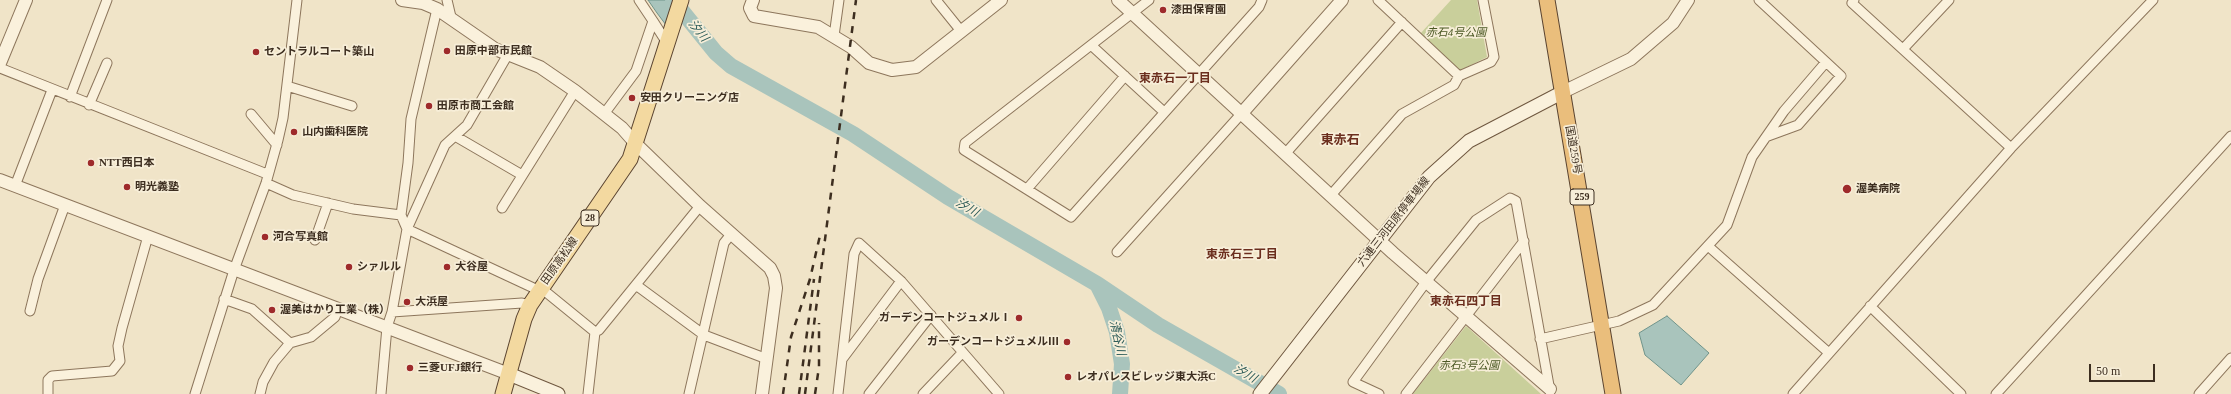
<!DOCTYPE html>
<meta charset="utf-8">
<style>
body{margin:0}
#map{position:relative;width:2231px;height:394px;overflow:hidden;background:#f0e4c8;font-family:"Times New Roman",serif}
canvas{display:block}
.scale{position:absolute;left:2089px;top:364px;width:66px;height:18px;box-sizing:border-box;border:2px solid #3d2e20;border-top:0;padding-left:5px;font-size:12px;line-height:14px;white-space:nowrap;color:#3d2e20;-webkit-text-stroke:3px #f7eed8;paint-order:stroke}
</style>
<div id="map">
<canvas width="2231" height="394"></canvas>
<div class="scale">50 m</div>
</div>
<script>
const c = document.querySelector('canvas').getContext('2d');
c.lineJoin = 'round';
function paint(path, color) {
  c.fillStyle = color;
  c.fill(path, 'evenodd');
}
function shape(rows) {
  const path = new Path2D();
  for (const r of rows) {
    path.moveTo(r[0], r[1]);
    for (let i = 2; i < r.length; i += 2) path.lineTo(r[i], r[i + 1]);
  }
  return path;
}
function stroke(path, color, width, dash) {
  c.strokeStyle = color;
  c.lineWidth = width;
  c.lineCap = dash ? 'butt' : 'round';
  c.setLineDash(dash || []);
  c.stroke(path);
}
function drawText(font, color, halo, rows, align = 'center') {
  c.font = font + ' "Times New Roman","Noto Sans JP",serif';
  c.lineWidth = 3.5;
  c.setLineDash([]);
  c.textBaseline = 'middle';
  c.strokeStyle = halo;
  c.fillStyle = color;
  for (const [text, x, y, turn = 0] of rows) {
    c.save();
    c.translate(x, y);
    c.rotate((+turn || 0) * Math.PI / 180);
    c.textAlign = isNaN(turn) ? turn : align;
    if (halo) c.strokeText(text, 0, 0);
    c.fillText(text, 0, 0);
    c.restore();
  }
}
const green = shape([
 [1451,0,1477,0,1487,57,1459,71,1420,34],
 [1466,326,1540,393,1541,394,1413,394]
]);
const water = shape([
 [648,0,674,0,666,25,657,13,648,0],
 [1667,316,1709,353,1681,385,1645,355,1639,333,1667,316]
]);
const river = shape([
 [673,0,716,53,731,66,853,134,948,197,1097,284,1158,325,1279,394],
 [1098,286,1109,308,1117,332,1122,364,1120,394]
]);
const minor = shape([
 [447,0,451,17],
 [936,0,961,31],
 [1149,0,965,143,964,150,1071,217,1259,7,1262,0],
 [1378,0,1459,76],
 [1759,0,1826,62],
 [1854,0,1852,3,2011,148],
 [437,9,411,119,408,163,401,215,407,229,540,291],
 [653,21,667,43],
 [834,36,839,0],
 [1091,45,1164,112],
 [1903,49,1949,0],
 [0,68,267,174],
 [287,86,352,106],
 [70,97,107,0],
 [89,105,107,63],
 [251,114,277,145],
 [604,114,636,71,653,21,639,0],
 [455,136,522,175],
 [1285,154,1402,22],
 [266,183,293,195,353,209,401,215],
 [15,186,52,90],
 [1027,189,1125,76],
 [1331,195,1402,114,1454,85,1459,76,1491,62,1494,57,1483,0],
 [502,208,575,91],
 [315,240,328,203],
 [1708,246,1829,353],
 [1117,252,1242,113],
 [636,285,704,335,767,359],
 [541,288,595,332],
 [224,299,252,309,290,343],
 [1870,306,1961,394],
 [30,311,38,279,65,205],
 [392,312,522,303,530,305],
 [595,332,599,330,700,206],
 [1540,339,1619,321,1653,305,1727,225,1752,157,1784,111,1826,62,1841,76,1798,125,1768,136],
 [843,358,901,281],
 [48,394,48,380,52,376,112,371,120,361,118,346,122,328,148,236],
 [195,394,234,270,266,183,278,140,283,118,297,0],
 [260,394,263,382,274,362,290,343,311,337,335,317,338,308],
 [381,394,387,327,392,312,407,229,445,145,467,125,507,56],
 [588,394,595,332],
 [689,394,724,243,732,233],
 [838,394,854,254,859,243,901,281,999,394],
 [869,394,931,315],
 [923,394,962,353],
 [1379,394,1353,382,1426,282,1476,220,1510,198,1516,201,1550,391],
 [1406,394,1524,241],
 [1793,394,2011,148,2153,0],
 [1996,394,2231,136],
 [2199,394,2231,358]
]);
const tertiary = shape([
 [402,0,423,3,437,9,495,49,540,67,575,91,622,128,636,144,700,206,770,268,774,276,776,288,762,394],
 [753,0,750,8,754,16,818,27,851,47,869,63,892,70,916,67,1001,0],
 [1118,0,1393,253,1550,389],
 [0,63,26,0],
 [1563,92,1631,59,1673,23,1688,0],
 [1242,113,1342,0],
 [0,180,509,374]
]);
const secondary = shape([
 [509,374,558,394],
 [1260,394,1429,177,1469,141,1563,92]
]);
const primary = shape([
 [503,394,524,319,530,305,630,159,681,0]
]);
const trunk = shape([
 [1547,0,1613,394]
]);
const rail = shape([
 [783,394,791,337,810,279,821,231],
 [799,394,814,279],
 [805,394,856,0],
 [815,394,819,367,819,323]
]);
const markers = [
 [1163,10,4,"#9e2a2b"],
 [447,51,4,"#9e2a2b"],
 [256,52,4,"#9e2a2b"],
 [632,98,4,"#9e2a2b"],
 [429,106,4,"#9e2a2b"],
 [294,132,4,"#9e2a2b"],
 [91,163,4,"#9e2a2b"],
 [127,187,4,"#9e2a2b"],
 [1847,189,5,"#9e2a2b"],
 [265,237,4,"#9e2a2b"],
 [349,267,4,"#9e2a2b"],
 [447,267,4,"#9e2a2b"],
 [407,302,4,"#9e2a2b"],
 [272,310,4,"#9e2a2b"],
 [1019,318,4,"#9e2a2b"],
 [1067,342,4,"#9e2a2b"],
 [410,368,4,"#9e2a2b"],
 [1068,377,4,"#9e2a2b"]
];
const shields = [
 [1582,197,24],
 [590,218,18]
];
const shieldNames = [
 ["259",1582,197],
 ["28",590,218]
];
const poiNames = [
 ["漆田保育園",1171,10],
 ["田原中部市民館",455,51],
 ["セントラルコート築山",264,52],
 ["安田クリーニング店",640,98],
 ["田原市商工会館",437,106],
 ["山内歯科医院",302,132],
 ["NTT西日本",99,163],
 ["明光義塾",135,187],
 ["渥美病院",1856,189],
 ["河合写真館",273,237],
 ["シァルル",357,267],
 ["大谷屋",455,267],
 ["大浜屋",415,302],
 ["渥美はかり工業（株）",280,310],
 ["ガーデンコートジュメルⅠ",1011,318,"right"],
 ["ガーデンコートジュメルⅢ",1059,342,"right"],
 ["三菱UFJ銀行",418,368],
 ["レオパレスビレッジ東大浜C",1076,377]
];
const parkNames = [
 ["赤石4号公園",1456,33],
 ["赤石3号公園",1469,366]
];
const streetNames = [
 ["国道259号",1573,150,80],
 ["六連三河田原停車場線",1394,222,-52],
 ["田原高松線",560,261,-55]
];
const waterNames = [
 ["汐川",698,31,51],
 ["汐川",967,208,30],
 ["清谷川",1117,338,77],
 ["汐川",1245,374,30]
];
const neighbourhoodNames = [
 ["東赤石一丁目",1175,79],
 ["東赤石三丁目",1242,255],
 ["東赤石四丁目",1466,302]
];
const quarterNames = [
 ["東赤石",1340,141]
];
paint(green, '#c9cf9b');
paint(water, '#a9c4bc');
stroke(water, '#6f938a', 1);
stroke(river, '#a9c4bc', 16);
stroke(minor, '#8d765c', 11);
stroke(tertiary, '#8d765c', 14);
stroke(secondary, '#6f573f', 15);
stroke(primary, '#5b4430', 17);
stroke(trunk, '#5b4430', 17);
stroke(minor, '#faf1dc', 9);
stroke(tertiary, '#faf1dc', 12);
stroke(secondary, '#faf1dc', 13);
stroke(primary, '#f3d9a0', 15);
stroke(trunk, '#eabe7c', 15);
stroke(rail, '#3d2e20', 2.5, [7, 7]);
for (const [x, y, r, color] of markers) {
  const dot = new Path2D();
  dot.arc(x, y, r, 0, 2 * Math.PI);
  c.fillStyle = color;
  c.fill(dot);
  stroke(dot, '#f7eed8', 1.5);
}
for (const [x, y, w] of shields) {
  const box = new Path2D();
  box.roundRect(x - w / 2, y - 8, w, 16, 3);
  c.fillStyle = '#f7eed8';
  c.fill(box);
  stroke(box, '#3d2e20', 1);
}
drawText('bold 10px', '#3d2e20', null, shieldNames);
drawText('bold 11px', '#3d2e20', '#f7eed8', poiNames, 'left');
drawText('italic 11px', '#4d5a26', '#f7eed8', parkNames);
drawText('11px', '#3d2e20', '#f7eed8', streetNames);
drawText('italic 12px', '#2f5d5a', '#f7eed8', waterNames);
drawText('bold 12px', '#6b2e1e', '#f7eed8', neighbourhoodNames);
drawText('bold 13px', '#6b2e1e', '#f7eed8', quarterNames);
</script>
